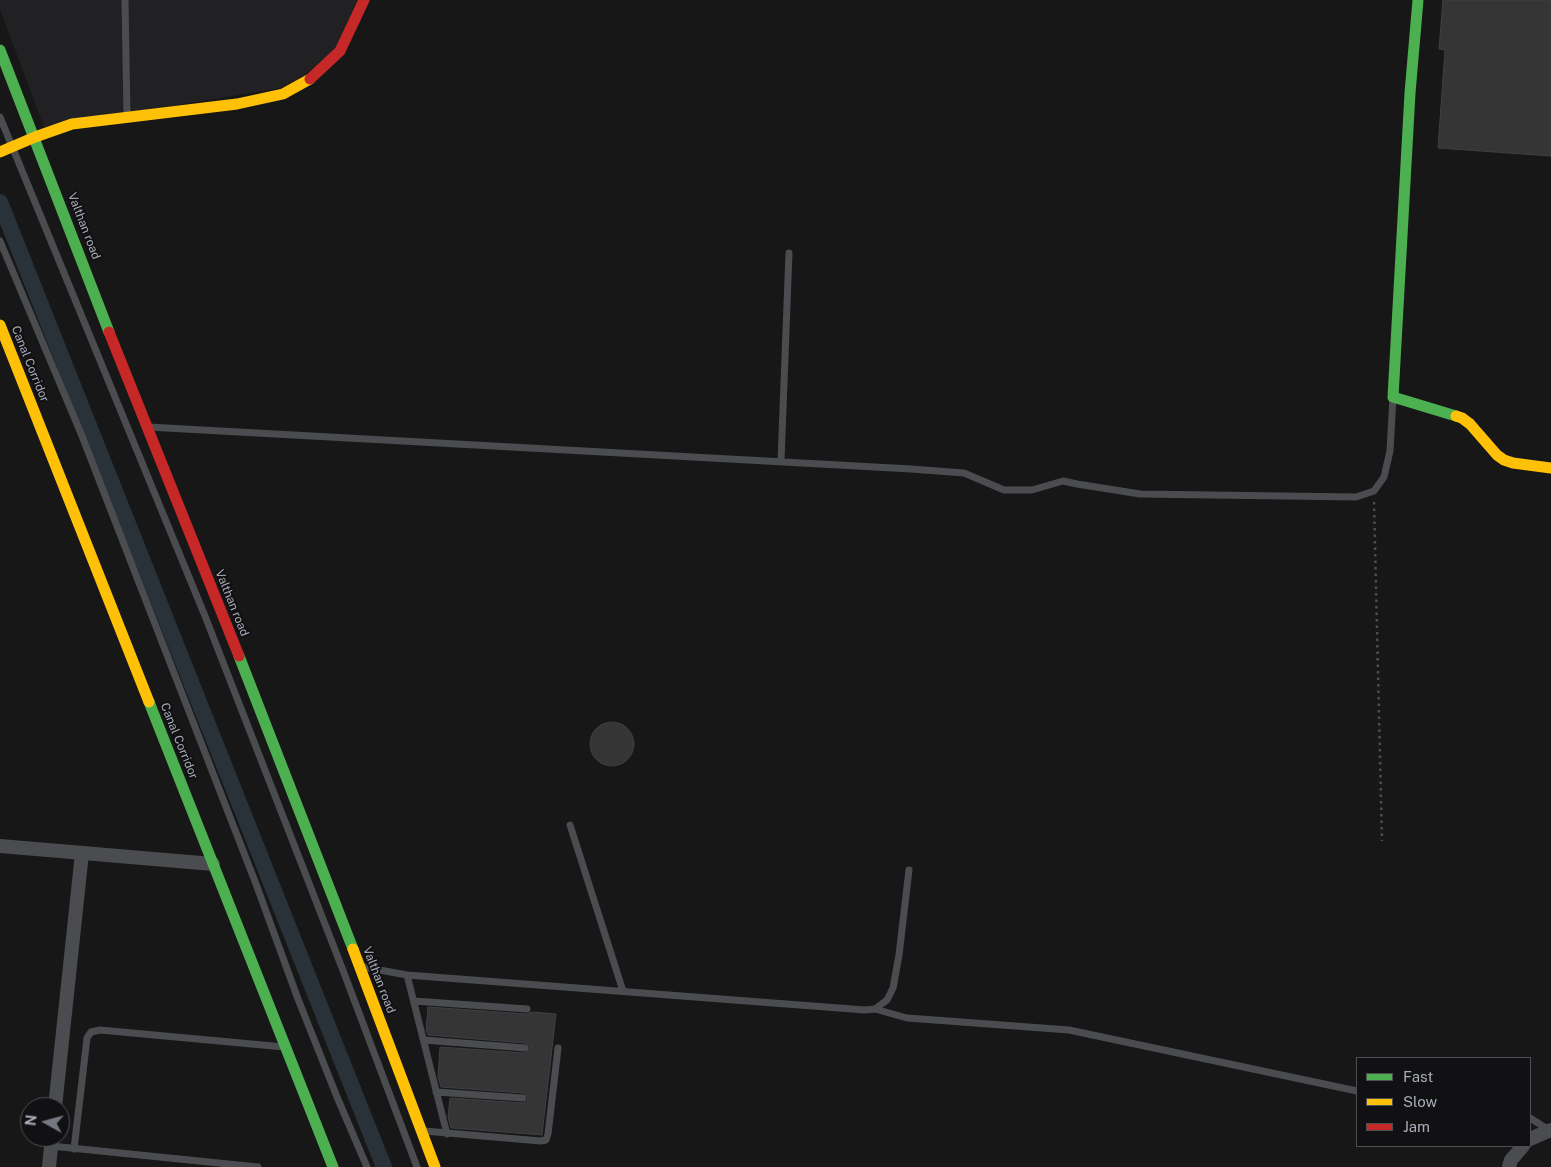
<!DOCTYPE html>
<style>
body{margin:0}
#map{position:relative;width:1551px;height:1167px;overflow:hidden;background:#171717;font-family:"Public Sans",sans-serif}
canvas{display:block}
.legend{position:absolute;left:1356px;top:1057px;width:175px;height:90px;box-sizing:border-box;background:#111113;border:1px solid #4d4f55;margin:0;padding:6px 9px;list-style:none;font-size:15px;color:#a8adb8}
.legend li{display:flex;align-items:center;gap:10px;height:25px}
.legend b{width:25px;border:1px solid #4d4f55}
.north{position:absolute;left:20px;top:1097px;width:50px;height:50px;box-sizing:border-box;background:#111113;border:1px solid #4d4f55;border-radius:50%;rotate:277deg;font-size:14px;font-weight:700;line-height:20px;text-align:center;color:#a8adb8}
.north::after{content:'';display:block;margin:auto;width:18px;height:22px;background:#757880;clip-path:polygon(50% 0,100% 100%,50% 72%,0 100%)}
</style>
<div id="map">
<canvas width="1551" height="1167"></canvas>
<ul class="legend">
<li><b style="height:6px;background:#4caf50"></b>Fast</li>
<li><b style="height:6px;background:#ffc107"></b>Slow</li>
<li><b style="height:6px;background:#c62828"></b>Jam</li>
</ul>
<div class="north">N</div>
</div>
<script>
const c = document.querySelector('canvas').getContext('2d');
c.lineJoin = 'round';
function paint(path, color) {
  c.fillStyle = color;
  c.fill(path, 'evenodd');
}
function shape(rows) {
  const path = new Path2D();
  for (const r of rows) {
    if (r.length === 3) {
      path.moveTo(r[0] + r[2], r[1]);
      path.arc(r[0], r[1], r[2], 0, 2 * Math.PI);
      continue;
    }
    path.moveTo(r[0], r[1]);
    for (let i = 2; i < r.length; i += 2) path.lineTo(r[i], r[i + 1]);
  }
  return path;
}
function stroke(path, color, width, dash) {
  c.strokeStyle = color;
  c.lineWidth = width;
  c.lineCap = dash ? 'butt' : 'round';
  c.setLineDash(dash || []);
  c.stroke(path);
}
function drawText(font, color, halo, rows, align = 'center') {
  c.font = font + ' "Public Sans",sans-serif';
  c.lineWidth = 4;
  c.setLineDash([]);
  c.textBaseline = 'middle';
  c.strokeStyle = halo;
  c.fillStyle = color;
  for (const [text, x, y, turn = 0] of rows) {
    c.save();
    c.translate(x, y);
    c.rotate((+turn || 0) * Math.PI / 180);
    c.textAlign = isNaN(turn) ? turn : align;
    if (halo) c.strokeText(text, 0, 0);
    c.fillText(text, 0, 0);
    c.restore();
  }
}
const built = shape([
 [0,0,357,0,336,48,307,73,281,88,44,127,0,10]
]);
const canal = shape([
 [0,202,384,1167]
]);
const building = shape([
 [1443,0,1551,0,1551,156,1438,148,1445,50,1439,49,1443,0],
 [612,744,22],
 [428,1007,527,1014,532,1012,556,1014,542,1135,451,1128,448,1117,450,1098,523,1103,527,1101,528,1098,526,1094,523,1093,441,1087,438,1077,440,1047,525,1053,529,1051,530,1046,525,1043,428,1035,426,1030,428,1007]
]);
const path = shape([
 [1374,502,1382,841]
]);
const lane = shape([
 [125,0,127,117],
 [0,117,205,616,344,973,417,1167],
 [0,241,82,436,256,884,298,999,337,1097,367,1167],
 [148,427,911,469,964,473,1004,490,1032,490,1063,481,1077,484,1140,494,1356,497,1374,491,1384,477,1390,451,1393,397],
 [781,461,789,253],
 [570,825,623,991],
 [363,967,407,975,865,1010,875,1009,887,1000,893,988,899,955,909,870],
 [407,975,447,1134],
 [414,1001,527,1009],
 [875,1009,907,1018,921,1019,1069,1030,1357,1091],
 [424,1040,525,1048],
 [436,1092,523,1098],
 [1530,1118,1549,1130],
 [424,1131,541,1141,546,1140,548,1134,558,1048],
 [51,1146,258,1167],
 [74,1149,87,1038,91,1032,100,1030,284,1047]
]);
const street = shape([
 [0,846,213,864],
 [55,1107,82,853],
 [1530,1139,1551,1130],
 [49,1167,52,1137],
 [1509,1167,1511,1160,1523,1146]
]);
const fast = shape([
 [1418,0,1410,93,1393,397,1456,416],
 [0,50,109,332],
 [239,656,353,949],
 [149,702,333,1167]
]);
const slow = shape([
 [0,152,35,137,72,124,237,104,283,94,310,79],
 [0,325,149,702],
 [1456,416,1462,418,1470,424,1497,455,1504,460,1513,463,1551,468],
 [353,949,435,1167]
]);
const jam = shape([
 [310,79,340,51,364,0],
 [109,332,239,656]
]);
const streetNames = [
 ["Valthan road",84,226,69],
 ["Canal Corridor",30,364,68],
 ["Valthan road",232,603,68],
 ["Canal Corridor",179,741,68],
 ["Valthan road",379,980,69]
];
paint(built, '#212123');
stroke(canal, '#2a3239', 16);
paint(building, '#353536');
stroke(building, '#3f4043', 1);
stroke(path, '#4d4e52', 2.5, [2.5, 4]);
stroke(lane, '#4b4c50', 7);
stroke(street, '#4b4c50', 14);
stroke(fast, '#4caf50', 11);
stroke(slow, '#ffc107', 11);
stroke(jam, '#c62828', 11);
drawText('12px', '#a8adb8', '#111113', streetNames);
</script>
